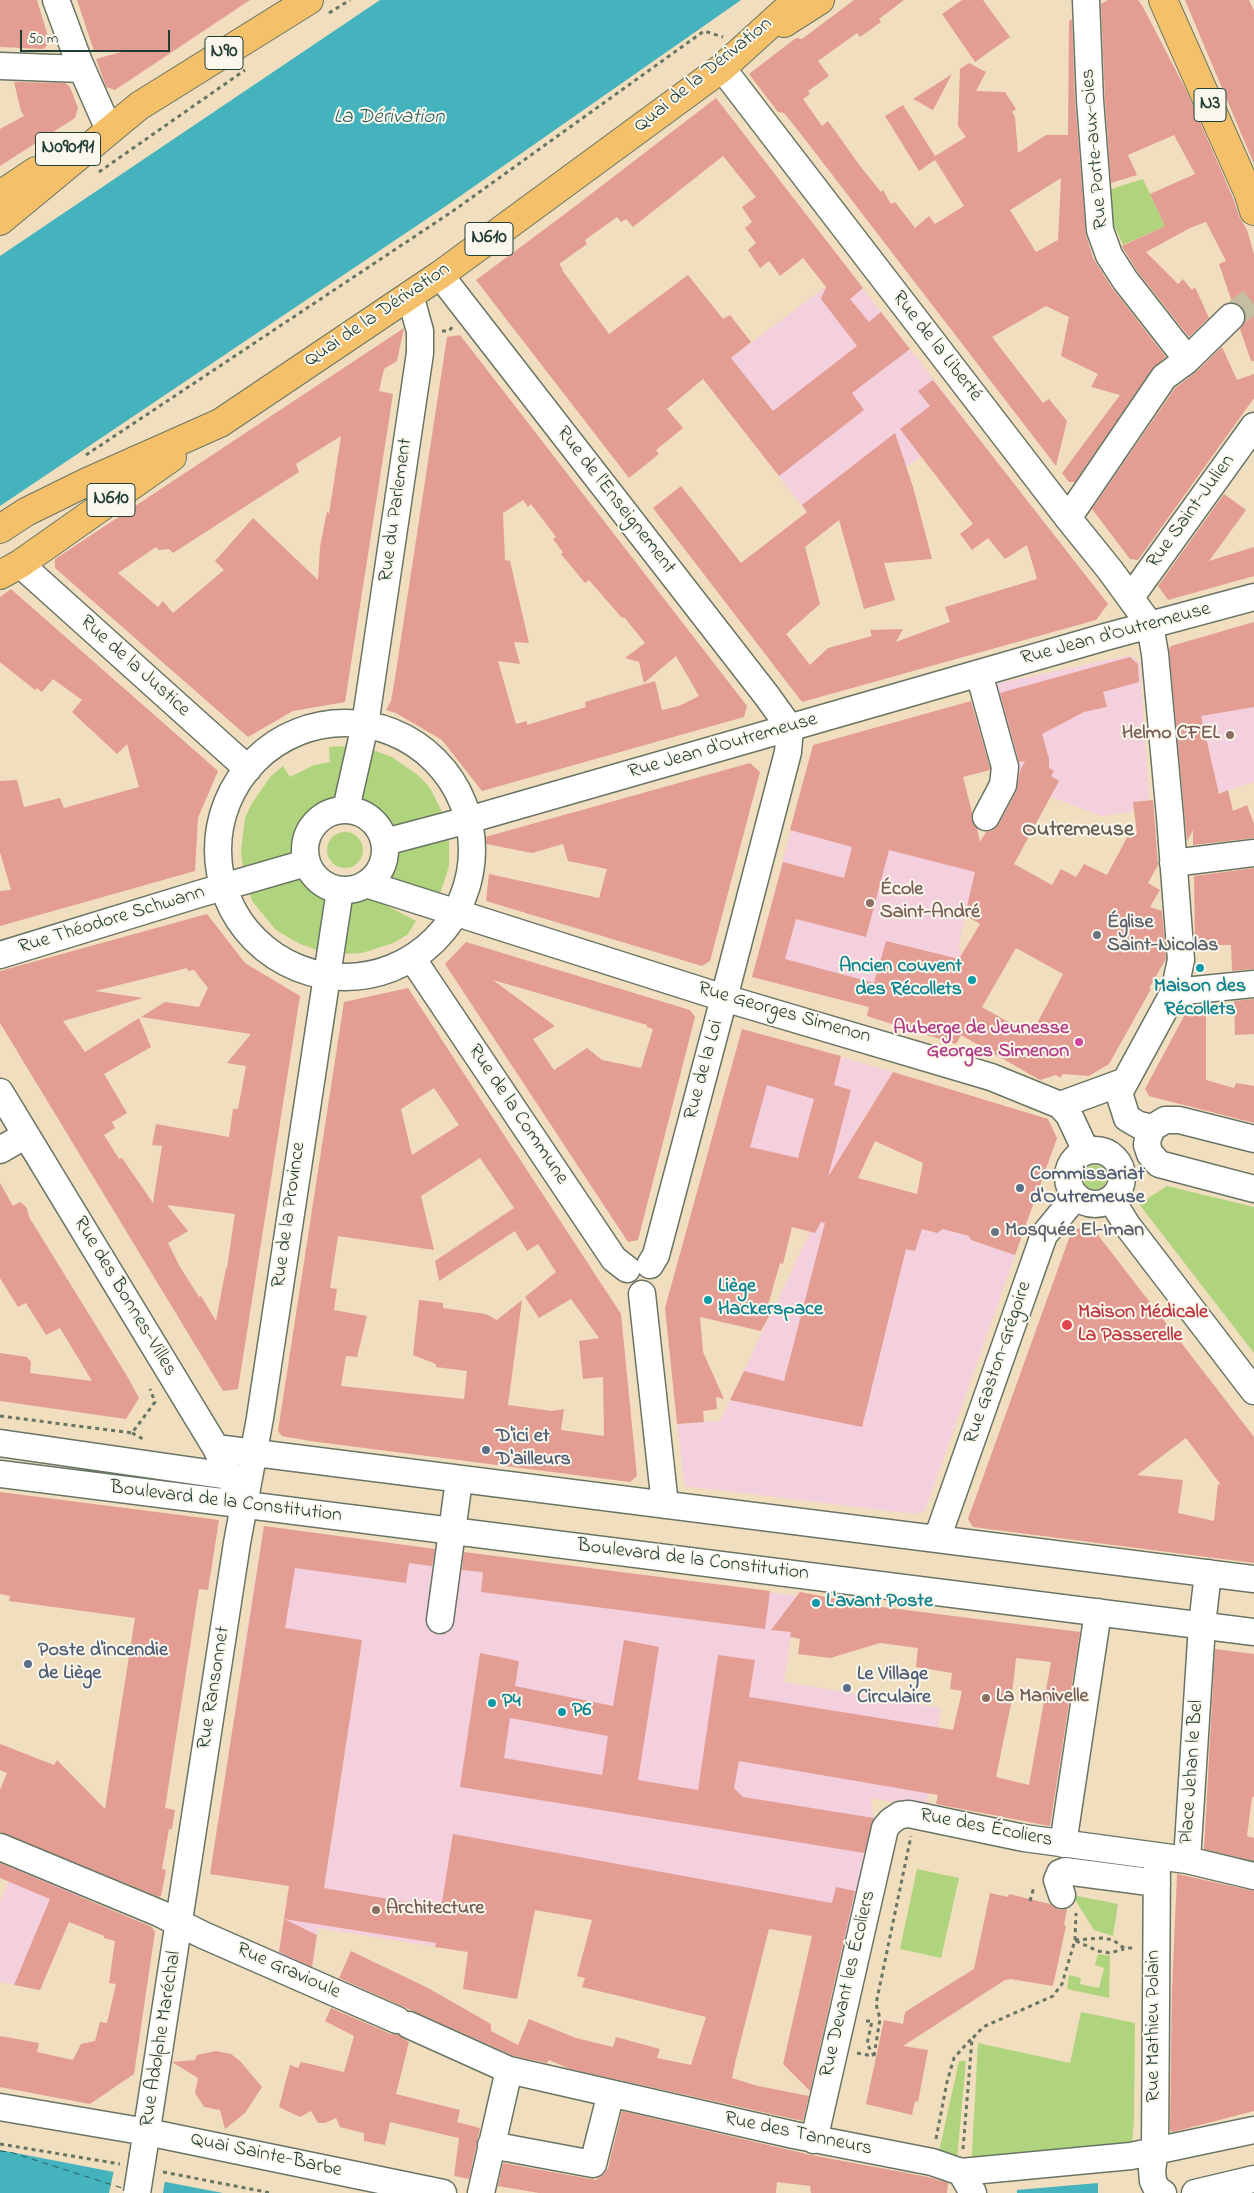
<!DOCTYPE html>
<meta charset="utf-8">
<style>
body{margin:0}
#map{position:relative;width:1254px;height:2193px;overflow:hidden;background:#f0debe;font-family:"Indie Flower",sans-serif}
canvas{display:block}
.scale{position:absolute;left:20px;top:30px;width:150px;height:22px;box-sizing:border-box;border:2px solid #1f3d34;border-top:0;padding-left:6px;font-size:15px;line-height:18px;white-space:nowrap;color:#1f3d34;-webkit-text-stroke:4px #fbf7ec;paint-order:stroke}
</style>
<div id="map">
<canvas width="1254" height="2193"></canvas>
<div class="scale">50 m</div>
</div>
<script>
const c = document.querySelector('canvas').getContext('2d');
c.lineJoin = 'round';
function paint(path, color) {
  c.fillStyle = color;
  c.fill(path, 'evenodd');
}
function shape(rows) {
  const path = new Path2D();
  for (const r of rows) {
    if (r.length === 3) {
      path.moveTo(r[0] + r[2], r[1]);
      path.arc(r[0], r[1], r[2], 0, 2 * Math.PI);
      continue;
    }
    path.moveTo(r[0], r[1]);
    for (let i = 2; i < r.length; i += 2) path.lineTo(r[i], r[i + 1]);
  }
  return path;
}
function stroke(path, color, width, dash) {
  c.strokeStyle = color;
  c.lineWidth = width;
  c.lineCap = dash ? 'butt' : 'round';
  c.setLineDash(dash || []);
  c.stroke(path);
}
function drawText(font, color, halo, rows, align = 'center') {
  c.font = font + ' "Indie Flower",sans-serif';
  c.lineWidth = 4;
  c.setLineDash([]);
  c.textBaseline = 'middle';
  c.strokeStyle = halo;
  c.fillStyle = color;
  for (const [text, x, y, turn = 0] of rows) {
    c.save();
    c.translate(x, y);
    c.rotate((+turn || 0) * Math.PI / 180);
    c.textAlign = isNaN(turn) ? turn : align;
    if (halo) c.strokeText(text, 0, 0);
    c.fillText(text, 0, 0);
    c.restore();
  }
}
const built = shape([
 [848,270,966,421,823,533,703,379],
 [1132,655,1140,664,1149,800,1133,803,1132,812,1101,816,1052,797,1013,775,985,686],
 [1254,672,1254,782,1219,793,1204,732,1176,738,1170,686],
 [800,796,975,872,958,948,963,954,957,963,930,952,888,1023,867,1016,868,1007,752,977],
 [742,1029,893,1072,857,1129,838,1173,909,1226,937,1233,943,1229,969,1236,971,1240,1015,1255,925,1511,915,1514,685,1486,677,1424,720,1421,825,1201,704,1168],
 [264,1526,797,1596,784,1682,941,1708,926,1808,870,1798,874,1818,868,1854,856,1891,844,1945,800,1934,480,1875,468,1952,318,1928,312,1970,278,1955,289,1886,324,1891,356,1679,242,1661],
 [15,1868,80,1895,40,1990,0,1982,0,1902]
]);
const green = shape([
 [1143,179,1165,226,1123,245,1107,209,1105,191],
 [349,746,338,800,329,801,313,809,301,822,294,839,293,856,243,871,241,850,245,818,252,803,271,776,283,766,290,777,314,765,330,762,329,747],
 [370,749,392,757,419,776,430,788,444,816,391,830,378,811,358,801],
 [345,850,18],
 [449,836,449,866,439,897,386,880,391,873,396,857,396,850],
 [300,876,311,890,327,899,319,951,298,943,276,930,252,901,249,891],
 [368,896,416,921,407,935,393,943,362,953,340,954,349,901],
 [1095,1177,12],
 [1167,1186,1254,1207,1254,1353,1139,1204],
 [917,1869,959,1878,941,1958,900,1949],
 [1072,1895,1118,1904,1113,1936,1094,1930],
 [1098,1954,1110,1956,1109,1998,1067,1989,1069,1975,1081,1978,1080,1984,1099,1988,1104,1968,1095,1965],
 [1081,2012,1135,2023,1134,2119,1131,2156,971,2171,978,2043,1070,2063],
 [959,2061,966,2061,957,2159,938,2156]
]);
const water = shape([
 [380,0,741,0,446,206,0,506,0,256],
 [0,2150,176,2184,223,2193,0,2193],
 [1098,2183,1098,2193,1017,2193,1017,2190]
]);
const pier = shape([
 [114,2170,165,2180,163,2193,109,2193]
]);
const ferry = shape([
 [0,2151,10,2152,125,2189]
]);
const building = shape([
 [0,0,37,0,50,43,43,49,0,47],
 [77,0,250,0,115,90,106,87,96,59,121,52,94,51],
 [854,0,904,0,879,19,881,22,860,37,857,33,818,61,829,76,808,91,810,94,803,99,822,126,828,121,860,166,881,192,883,190,891,204,895,202,915,228,929,216,935,224,964,206,935,160,919,171,885,116,903,105,935,156,966,137,958,126,960,69,969,63,986,72,976,91,1005,92,1016,109,1012,112,1015,117,1018,153,1046,135,1068,135,1069,21,1072,19,1075,101,1086,235,1093,258,1112,288,1166,357,1152,369,1075,482,1069,482,1062,473,1120,395,1091,387,1098,374,1061,356,1069,317,1046,306,992,337,1043,403,1049,399,1067,421,1056,466,804,138,784,113,778,112,749,74,796,38,802,39],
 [1061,178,1058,240,1036,252,1010,210],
 [962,0,983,0,1010,37,975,62,942,14],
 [1108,0,1138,0,1143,7,1187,92,1233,198,1239,216,1247,230,1254,254,1254,361,1251,361,1240,329,1245,322,1245,313,1241,306,1232,302,1219,264,1226,261,1206,222,1190,228,1146,252,1178,284,1183,279,1192,290,1195,287,1209,318,1189,337,1137,271,1123,248,1122,246,1165,226,1150,194,1195,174,1174,135,1128,155,1137,175,1111,183,1105,99,1101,4],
 [1185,0,1249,0,1254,11,1254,164],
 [952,74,933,110,913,99],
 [14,82,65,83,70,87,78,108,75,118,0,166,0,129,24,116,21,111],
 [716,98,863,288,850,299,869,322,881,312,910,349,852,393,864,410,779,476,703,379,667,409,683,428,656,450,659,454,629,478,476,280,565,214],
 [723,156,756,197,742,207,752,222,745,228,756,243,748,250,760,268,769,261,780,276,803,258,826,287,821,299,857,346,773,411,731,358,751,342,730,315,723,319,688,275,609,334,562,270,563,269,559,264,587,244,585,240,617,217,621,222,626,219,633,227],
 [404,328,397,361,384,369,379,391,393,394,345,702,293,711,248,737,55,568,55,559],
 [341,436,329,514,327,511,320,547,318,580,253,518,215,561,224,570,173,613,163,601,158,607,118,573,156,547,159,550,169,549,173,553,288,479,299,472,296,464],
 [460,335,747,706,744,717,482,791,442,740,396,713,386,710,391,701,395,678,447,337],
 [523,500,528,507,531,504,556,537,553,539,563,552,561,554,585,583,589,580,622,618,624,617,645,643,625,658,639,662,644,683,676,656,699,696,679,706,662,710,655,681,585,702,586,707,527,725,527,721,516,724,498,661,520,664,514,642,529,643,510,561,505,560,503,513],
 [1222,347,1237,380,1254,374,1254,398,1138,560,1130,559,1092,509,1175,388,1196,372],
 [933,380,1108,604,1096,620,802,702,653,508,681,486,741,563,807,512,802,505,895,433,913,487,932,559,884,563,895,600,864,609,839,520,805,547,820,604,786,634,810,665,828,648,872,636,870,630,903,629,896,642,950,622,945,607,1037,579,1027,545,1005,559,988,538,972,550,960,534,973,524,900,429,930,406,918,391],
 [1224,494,1246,510,1209,561,1254,547,1254,576,1168,600,1158,586],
 [11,589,218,771,198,818,195,871,0,926,0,891,11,890,0,852,0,781,17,780,24,807,60,798,64,808,139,787,127,744,117,754,72,712,82,700,53,679,42,692,37,688,35,690,0,662,0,597],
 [1254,622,1254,707,1201,716,1219,794,1228,790,1233,811,1247,805,1254,824,1254,838,1193,845,1193,830,1187,841,1169,649,1171,646],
 [1130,657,1138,664,1139,682,1103,692,1107,707,1084,712,1042,734,1049,759,1049,768,1054,771,1051,776,1059,781,1014,864,1052,885,1061,869,1076,877,1084,864,1107,875,1131,830,1137,834,1133,802,1153,800,1158,865,1148,883,1160,890,1150,907,1162,911,1166,959,1149,988,1151,989,1109,1064,1089,1076,1063,1074,1060,1078,1056,1075,1040,1080,961,1035,956,1044,867,1016,869,1007,752,977,783,862,844,878,852,847,790,830,813,745,971,701,990,768,990,770,963,777,972,812,971,818,977,828,980,842,986,832,994,830,999,824,1016,792,1020,771,1025,761,1019,762,1000,693],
 [889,850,975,872,965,915,980,924,959,959,886,941,874,983,785,959,796,919,866,937],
 [1016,948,1063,974,1031,1035,982,1007],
 [750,763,760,772,710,961,702,966,486,901,489,874,599,898,607,869,568,861,563,844,532,853,471,841],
 [1254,868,1254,969,1232,971,1231,945,1195,945,1194,876],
 [207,914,245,963,300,996,238,1389,223,1391,0,1023,0,971],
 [187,968,188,971,194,970,208,988,199,1007,165,1002,141,1017,251,1034,227,1063,246,1066,238,1109,233,1109,229,1137,156,1124,152,1145,162,1146,153,1203,122,1158,119,1159,104,1135,115,1128,112,1122,127,1113,104,1074,151,1047,139,1018,85,1052,63,1021,143,998,95,991],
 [167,1205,235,1214,227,1268,226,1268,216,1321,201,1296,199,1297,180,1267,168,1243,188,1231],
 [466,942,690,1010,695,1017,638,1240,628,1242,445,964],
 [493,980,647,1025,647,1027,653,1029,641,1068,602,1060,587,1048,554,1070,533,1039,555,1026],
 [408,988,621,1314,637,1476,630,1482,310,1441,282,1436,278,1431,344,1002],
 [434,1088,459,1125,412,1155,401,1109],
 [480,1158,514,1208,435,1261,439,1281,515,1231,527,1251,538,1244,556,1272,525,1297,539,1318,571,1299,599,1338,579,1341,583,1379,603,1377,604,1436,561,1430,564,1409,552,1411,508,1405,522,1300,497,1320,486,1314,443,1308,443,1303,419,1300,413,1355,436,1364,436,1367,467,1371,464,1399,341,1386,346,1356,357,1357,367,1316,334,1310,337,1289,330,1288,338,1236,434,1250,421,1196],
 [1254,999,1254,1034,1235,1035,1234,1001],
 [1206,1004,1206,1080,1234,1088,1236,1083,1254,1086,1254,1123,1149,1096,1145,1089,1190,1005],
 [742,1029,841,1056,834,1085,851,1090,828,1177,893,1072,1048,1119,1057,1138,1015,1255,971,1240,969,1236,943,1229,937,1233,922,1229,915,1251,906,1249,862,1427,730,1400,744,1371,784,1381,825,1223,821,1222,815,1233,792,1227,783,1264,780,1263,768,1305,774,1307,761,1331,700,1317,703,1352,724,1399,716,1397,717,1409,703,1411,704,1422,677,1424,665,1308],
 [767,1085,814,1099,798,1158,750,1147],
 [875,1141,923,1163,917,1194,858,1178],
 [0,1183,13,1206,20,1202,27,1208,29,1217,127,1376,139,1398,126,1419,0,1401,0,1353,27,1357,31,1362,30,1373,92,1381,60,1328,46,1335,26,1303,18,1307,0,1278],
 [1091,1226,1254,1437,1254,1563,973,1527,968,1519,1072,1230],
 [1186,1438,1221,1485,1218,1484,1214,1521,1178,1513,1183,1480,1137,1475],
 [0,1492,219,1520,208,1590,199,1589,165,1808,175,1810,172,1829,169,1829,162,1869,166,1870,161,1896,159,1897,0,1832,0,1790,7,1773,0,1770,0,1744,54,1765,57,1760,105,1809,135,1618,9,1601,10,1596,0,1594],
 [264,1526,435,1549,432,1566,409,1563,406,1583,295,1568,285,1628,362,1640,324,1888,441,1908,453,1834,832,1903,836,1887,855,1891,810,2091,783,2064,812,1936,769,1929,736,2059,732,2078,758,2086,809,2096,803,2121,570,2069,549,2060,547,2063,514,2056,339,1978,351,1951,428,1988,491,2024,491,2031,518,2045,529,2019,576,2038,613,2047,616,2037,660,2049,657,2058,691,2065,706,2017,582,1987,585,1978,577,1976,592,1920,535,1910,517,1999,463,1989,468,1952,435,1947,436,1943,284,1919,317,1935,312,1967,279,1952,289,1886,210,1874],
 [464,1552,770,1591,765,1629,481,1592,483,1572,462,1570],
 [800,1592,874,1606,1080,1632,1050,1826,936,1804,938,1795,739,1761,734,1788,743,1797,874,1818,864,1853,460,1787,480,1653,519,1661,515,1686,613,1706,624,1640,659,1647,638,1780,698,1790,718,1655,755,1660,749,1697,953,1730,962,1691,950,1689,952,1673,916,1667,918,1648,880,1643,830,1658,798,1654,800,1639,790,1637,791,1632,771,1630],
 [1016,1658,1051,1662,1029,1785,996,1777,1011,1704],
 [510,1718,608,1736,602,1775,504,1758],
 [1215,1649,1254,1654,1254,1797,1252,1797,1247,1836,1254,1838,1254,1861,1204,1849],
 [0,1863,152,1927,155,1932,134,2074,90,2104,0,2087,0,2036,39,2043,37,2052,73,2060,81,2044,95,2041,100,2022,107,2023,116,1984,109,1983,115,1941,104,1938,104,1936,69,1922,40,1990,14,1985,50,1899,0,1878],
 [1177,1874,1254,1891,1254,2111,1173,2132,1170,2130,1172,1990],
 [990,1893,1008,1897,1009,1894,1050,1904,1059,1910,1067,1909,1064,1925,1066,1926,1053,1986,1011,1979,1005,1980,903,2046,928,2050,918,2102,915,2101,912,2115,866,2104,884,2020,903,2024,905,2012,974,1969],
 [331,2008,391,2034,398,2035,409,2042,396,2094,460,2110,457,2122,480,2128,469,2179,454,2176,459,2138,390,2122,385,2145,364,2141,364,2133,340,2127,336,2118,325,2123,318,2123,311,2111,300,2117,279,2107,290,2065,298,2068,301,2062,344,2072,354,2036,325,2021],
 [216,2051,231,2054,240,2061,262,2087,245,2113,225,2129,220,2110,204,2107,195,2093,198,2078,172,2062,195,2060,197,2055],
 [622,2111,811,2155,928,2177,948,2183,947,2193,811,2193,810,2186,777,2182,776,2193,539,2193,498,2186,503,2163,596,2180,604,2174,608,2168]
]);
const minorTunnel = shape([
 [1231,317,1254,299]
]);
const path = shape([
 [329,13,350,0],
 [99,172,245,70],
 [442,331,449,331,453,326],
 [86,455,453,211,704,31,723,37],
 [0,1416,132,1433,155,1402,150,1389],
 [132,1433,143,1439],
 [1030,1901,1034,1887],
 [1075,1940,1102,1938,1113,1940,1124,1948,1134,1948],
 [1076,1941,1098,1951,1110,1953,1124,1949],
 [866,2021,872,2021,867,2044,874,2056],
 [857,2053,873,2056],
 [874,2056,880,2019,876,2004,911,1836],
 [936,2139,947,2082,954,2058,971,2039],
 [0,2144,120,2164],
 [963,2149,972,2039,983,2027,1053,1996,1062,1984,1075,1940,1076,1913],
 [163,2172,271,2193]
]);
const minor = shape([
 [56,0,79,62,106,123],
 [1086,0,1090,100,1100,230,1109,255,1125,280,1179,349,1186,361],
 [0,66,82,69],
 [722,68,1068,518,1110,570,1150,625,1155,654,1170,817,1181,960,1174,992,1119,1093,1127,1118,1139,1125,1152,1128],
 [440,275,767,696,790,728,788,752,724,998,656,1255,650,1265],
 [1068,518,1164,377,1186,361,1231,317],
 [20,564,248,769],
 [1131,597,1254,426],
 [979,673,1005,767,1003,785,986,817],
 [345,850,127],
 [346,809,365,725,420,353,420,331,410,295],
 [345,850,40],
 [385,842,468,820,1105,637,1254,597],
 [1173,863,1254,853],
 [366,884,724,998,991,1077,1060,1105,1069,1115,1086,1151],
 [0,955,199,894,306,863],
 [412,958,614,1259,627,1269],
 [1174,992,1254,984],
 [0,1092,216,1448,243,1505],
 [1060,1105,1123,1082],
 [1254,1139,1179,1120,1165,1120,1152,1128,1148,1138,1147,1145,1150,1154,1159,1164,1254,1189],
 [1095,1177,27],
 [0,1150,26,1135],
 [1111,1199,1127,1225,1254,1391],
 [642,1294,665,1505],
 [0,1443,229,1476],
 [216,1448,1254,1579],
 [0,1474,1254,1632],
 [937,1539,1044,1235,1076,1196],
 [440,1620,459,1480],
 [1063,1844,1098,1612],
 [0,1847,159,1913,203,1935,397,2020],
 [1157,1856,1155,2151,1152,2170,1153,2181,1157,2189,1163,2193],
 [1187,1860,1202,1625,1208,1573],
 [1062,1895,1057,1880,1060,1873,1065,1871,1157,1883],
 [409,2025,509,2070,794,2135,932,2162,961,2172,973,2193],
 [0,2107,147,2132,443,2193],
 [814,2140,885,1828,891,1821,900,1815,909,1814,1024,1838,1187,1860,1254,1876],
 [491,2145,593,2164,611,2093],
 [143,2155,237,1543,260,1418,340,890],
 [961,2172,1131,2156,1254,2130],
 [481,2193,509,2070],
 [1195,2193,1254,2179]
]);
const major = shape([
 [1163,0,1248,192,1254,211],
 [784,23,820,0],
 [0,195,36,171],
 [0,221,139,106,309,0],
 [0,529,26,512,87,482,220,423,440,275,722,68,797,0],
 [0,575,20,564,172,457]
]);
const minorBridge = shape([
 [137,2193,143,2155]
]);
const markers = [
 [1230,735,5,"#8d6e63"],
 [870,903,5,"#8d6e63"],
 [1097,935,5,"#6b7280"],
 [1200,968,5,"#0f9aa8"],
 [972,980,5,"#0f9aa8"],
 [1079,1042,5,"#d1479c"],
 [1020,1188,5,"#5c6f8a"],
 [995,1232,5,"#6b7280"],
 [708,1300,5,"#0f9aa8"],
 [1067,1325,6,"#e0444e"],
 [486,1450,5,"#5c6f8a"],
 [816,1603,5,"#0f9aa8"],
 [28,1664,5,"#5c6f8a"],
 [847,1688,5,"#5c6f8a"],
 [986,1698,5,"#8d6e63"],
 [492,1703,5,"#0f9aa8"],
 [562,1712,5,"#0f9aa8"],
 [376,1910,5,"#8d6e63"]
];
const shields = [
 [224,53,38],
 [1210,105,32],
 [68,149,65],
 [489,239,48],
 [111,500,48]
];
const shieldNames = [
 ["N90",224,53],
 ["N3",1210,105],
 ["N090191",68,149],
 ["N610",489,239],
 ["N610",111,500]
];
const streetNames = [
 ["Quai de la Dérivation",704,76,-39],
 ["Rue Porte-aux-Oies",1096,149,-95],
 ["Quai de la Dérivation",378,316,-34],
 ["Rue de la Liberté",936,347,52],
 ["Rue de l'Enseignement",615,501,52],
 ["Rue du Parlement",397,510,-82],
 ["Rue Saint-Julien",1192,512,-54],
 ["Rue Jean d'Outremeuse",1116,635,-15],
 ["Rue de la Justice",134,667,42],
 ["Rue Jean d'Outremeuse",723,747,-16],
 ["Rue Théodore Schwann",112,921,-17],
 ["Rue Georges Simenon",784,1014,16],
 ["Rue de la Loi",705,1070,-75],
 ["Rue de la Commune",517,1115,56],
 ["Rue de la Province",290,1215,-82],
 ["Rue des Bonnes-Villes",124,1297,59],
 ["Rue Gaston-Grégoire",999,1363,-71],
 ["Boulevard de la Constitution",226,1503,7],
 ["Boulevard de la Constitution",693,1561,7],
 ["Rue Ransonnet",215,1688,-81],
 ["Place Jehan le Bel",1193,1772,-86],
 ["Rue des Écoliers",986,1829,11],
 ["Rue Gravioule",288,1972,24],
 ["Rue Devant les Écoliers",849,1984,-77],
 ["Rue Mathieu Polain",1155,2026,-90],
 ["Rue Adolphe Maréchal",162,2039,-81],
 ["Rue des Tanneurs",798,2135,12],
 ["Quai Sainte-Barbe",266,2156,12]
];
const educationNames = [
 ["Helmo CFEL",1220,735,"right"],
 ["École",880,891],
 ["Saint-André",880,914],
 ["La Manivelle",996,1698],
 ["Architecture",386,1910]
];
const worshipNames = [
 ["Église",1107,924],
 ["Saint-Nicolas",1107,947],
 ["Mosquée El-Iman",1005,1232]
];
const cultureNames = [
 ["Ancien couvent",962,968,"right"],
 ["des Récollets",962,991,"right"],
 ["Maison des",1200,988,"center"],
 ["Récollets",1200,1011,"center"],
 ["Liège",718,1288],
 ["Hackerspace",718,1311],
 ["L'avant Poste",826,1603],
 ["P4",502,1703],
 ["P6",572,1712]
];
const hotelNames = [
 ["Auberge de Jeunesse",1069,1030],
 ["Georges Simenon",1069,1053]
];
const serviceNames = [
 ["Commissariat",1030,1176],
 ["d'Outremeuse",1030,1199],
 ["D'ici et",496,1438],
 ["D'ailleurs",496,1461],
 ["Poste d'incendie",38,1652],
 ["de Liège",38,1675],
 ["Le Village",857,1676],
 ["Circulaire",857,1699]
];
const healthNames = [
 ["Maison Médicale",1078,1314],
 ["La Passerelle",1078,1337]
];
const waterNames = [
 ["La Dérivation",389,119]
];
const quarterNames = [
 ["Outremeuse",1078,831]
];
paint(built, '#f4cfdd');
paint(green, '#afd47d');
paint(water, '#44b3be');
paint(pier, '#f0debe');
stroke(ferry, '#2a605d', 1, [6, 5]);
paint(building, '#e39d93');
stroke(minorTunnel, '#c6bea2', 26, [26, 13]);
stroke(minor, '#687564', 29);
stroke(major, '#687564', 30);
stroke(path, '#687564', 3, [4, 4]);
stroke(minor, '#fff', 26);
stroke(major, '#f4c16a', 28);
stroke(minorBridge, '#687564', 29, []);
stroke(minorBridge, '#fff', 26);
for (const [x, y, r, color] of markers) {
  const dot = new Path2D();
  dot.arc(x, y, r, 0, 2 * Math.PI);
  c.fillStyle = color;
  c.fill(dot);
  stroke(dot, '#fbf7ec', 2);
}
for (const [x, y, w] of shields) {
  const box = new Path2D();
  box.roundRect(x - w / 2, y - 16.5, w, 33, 4);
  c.fillStyle = '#fbf7ec';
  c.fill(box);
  stroke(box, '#1f3d34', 1);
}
drawText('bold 19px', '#1f3d34', null, shieldNames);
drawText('20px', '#1f3d34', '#fbf7ec', streetNames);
drawText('bold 20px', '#785e54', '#fbf7ec', educationNames, 'left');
drawText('bold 20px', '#5b616d', '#fbf7ec', worshipNames, 'left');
drawText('bold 20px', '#0d838f', '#fbf7ec', cultureNames, 'left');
drawText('bold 20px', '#b23c85', '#fbf7ec', hotelNames, 'right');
drawText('bold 20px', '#4e5e75', '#fbf7ec', serviceNames, 'left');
drawText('bold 20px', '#be3a42', '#fbf7ec', healthNames, 'left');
drawText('italic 21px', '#2a605d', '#fbf7ec', waterNames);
drawText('bold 22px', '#645f55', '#fbf7ec', quarterNames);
</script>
